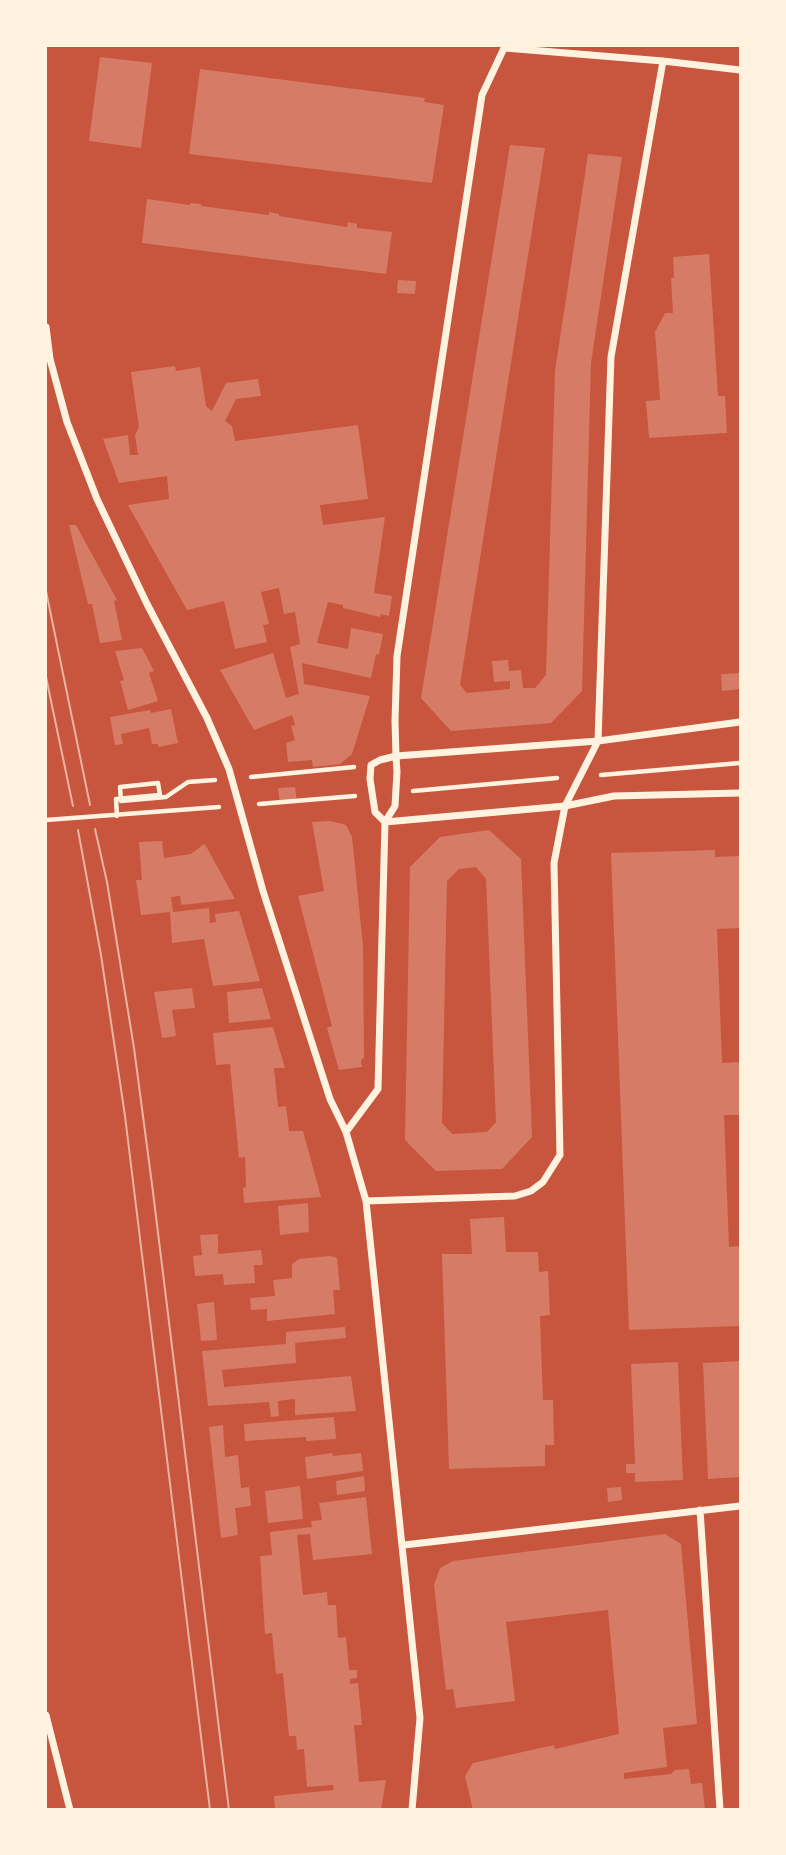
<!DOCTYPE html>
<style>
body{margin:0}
#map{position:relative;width:786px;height:1855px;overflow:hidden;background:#c8553d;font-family:"IBM Plex Sans",sans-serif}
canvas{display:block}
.frame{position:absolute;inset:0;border:47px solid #fff3e0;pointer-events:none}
</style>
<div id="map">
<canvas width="786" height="1855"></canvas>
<div class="frame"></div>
</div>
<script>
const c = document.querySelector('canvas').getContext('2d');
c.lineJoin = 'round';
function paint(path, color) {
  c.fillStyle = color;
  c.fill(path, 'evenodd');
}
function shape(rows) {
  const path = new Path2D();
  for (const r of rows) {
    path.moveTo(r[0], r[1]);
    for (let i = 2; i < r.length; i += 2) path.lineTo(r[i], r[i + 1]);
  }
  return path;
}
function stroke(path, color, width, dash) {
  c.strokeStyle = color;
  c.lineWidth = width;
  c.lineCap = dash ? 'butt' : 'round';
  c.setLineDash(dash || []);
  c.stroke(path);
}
const building = shape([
 [100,57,152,63,141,148,89,141],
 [200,69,425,98,424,102,444,105,432,183,189,154],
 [510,145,545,148,460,685,467,693,510,689,510,681,494,682,492,661,508,660,509,671,521,670,523,688,535,688,546,675,555,371,588,154,622,157,591,363,582,691,551,723,451,731,421,698],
 [147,199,190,205,190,203,201,204,201,206,269,215,269,212,279,214,279,216,347,227,348,222,357,224,357,228,392,232,386,274,142,243],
 [709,254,718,396,725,396,727,433,649,438,646,401,660,400,655,332,665,313,673,313,671,278,674,278,673,257],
 [398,280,416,281,415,294,397,293],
 [175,366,176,371,200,367,206,406,212,411,226,383,258,379,261,396,236,399,225,421,232,426,235,441,358,425,368,499,320,505,323,525,385,517,374,593,392,596,389,616,381,614,380,617,343,608,343,605,328,602,317,643,348,649,351,628,383,634,379,655,376,654,371,678,302,663,304,684,370,696,352,754,340,764,313,767,312,760,288,762,286,743,295,740,291,726,295,725,292,715,254,730,220,670,273,653,286,698,299,694,290,647,300,644,295,612,284,614,279,588,261,592,269,624,263,625,267,642,235,649,224,601,187,610,128,505,169,499,167,476,119,483,103,439,128,435,130,455,138,455,135,435,139,427,131,372],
 [69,525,76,525,117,600,114,601,122,640,100,643,92,604,88,604],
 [142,648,154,671,149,673,158,701,128,710,120,681,124,680,115,651],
 [740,673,740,689,722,691,721,674],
 [171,709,178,743,158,747,158,744,152,744,149,728,121,734,123,744,115,745,110,717,150,710,151,713],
 [295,787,297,803,280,804,278,788],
 [330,821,346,825,352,837,363,946,364,1058,361,1060,362,1067,339,1070,327,1028,332,1026,298,896,324,891,312,822],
 [489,830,521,859,532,1137,502,1169,436,1171,405,1140,410,867,440,837],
 [476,867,486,879,496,1122,487,1132,452,1134,442,1123,447,881,459,869],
 [162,841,164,858,191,854,204,844,206,846,235,899,181,905,180,896,171,897,173,912,209,908,210,923,216,922,215,914,239,911,260,981,213,986,204,939,172,943,170,912,141,915,136,880,142,880,139,842],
 [715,850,715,857,740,856,740,928,717,929,722,1063,740,1062,740,1115,724,1115,729,1247,740,1246,740,1326,629,1330,611,853],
 [192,988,195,1008,172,1010,176,1036,162,1038,154,992],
 [262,988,271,1019,229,1023,227,992],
 [273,1027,285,1068,274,1068,278,1107,286,1106,289,1131,303,1131,321,1197,244,1203,243,1188,246,1187,245,1157,239,1158,230,1064,216,1065,213,1033],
 [308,1203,309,1232,280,1235,278,1206],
 [504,1217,506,1252,538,1252,539,1272,548,1271,550,1315,540,1316,543,1400,553,1400,554,1445,545,1445,545,1466,449,1469,442,1254,472,1254,470,1219],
 [218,1234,218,1254,261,1250,263,1265,254,1265,255,1283,224,1285,223,1274,195,1276,193,1256,202,1255,200,1235],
 [330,1256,337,1258,340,1290,333,1290,335,1314,267,1321,267,1309,251,1310,250,1298,275,1296,273,1280,292,1278,292,1264,299,1259],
 [214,1302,217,1340,201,1341,197,1304],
 [345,1327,346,1338,295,1343,296,1363,222,1370,224,1387,351,1376,356,1411,295,1415,295,1399,278,1401,279,1416,271,1417,269,1402,208,1406,202,1351,286,1344,286,1332],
 [740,1361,740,1477,708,1479,703,1363],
 [678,1362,683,1480,635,1482,635,1473,626,1473,626,1464,635,1464,631,1364],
 [334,1417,336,1439,306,1441,306,1437,245,1441,244,1424],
 [223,1425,225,1457,238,1455,241,1488,249,1487,251,1506,235,1508,238,1535,221,1538,209,1427],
 [332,1453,333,1456,361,1453,363,1471,307,1479,305,1457],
 [364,1476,365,1491,337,1495,336,1481],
 [300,1486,303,1519,268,1523,265,1491],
 [621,1487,622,1500,608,1502,607,1488],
 [366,1497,372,1554,313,1560,310,1534,297,1535,303,1595,327,1592,328,1605,336,1605,338,1638,346,1637,349,1670,357,1670,357,1678,350,1679,350,1684,358,1683,362,1725,354,1725,359,1782,386,1780,381,1810,275,1810,274,1796,334,1790,333,1785,307,1787,304,1749,297,1750,296,1736,289,1736,283,1673,276,1674,272,1633,265,1634,260,1556,272,1555,270,1532,312,1527,311,1521,322,1520,319,1503],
 [665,1534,681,1544,697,1724,663,1728,667,1767,624,1773,624,1779,671,1774,675,1770,689,1769,691,1784,702,1783,705,1810,473,1810,465,1776,473,1763,554,1745,555,1749,619,1734,608,1610,506,1622,515,1701,456,1708,453,1689,446,1690,434,1585,440,1568,453,1561]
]);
const path = shape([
 [601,775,740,763],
 [251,777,354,767],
 [413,791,557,778],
 [259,804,355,796],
 [117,816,116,799,160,795,158,783,120,787,121,801,166,797,188,782,215,780],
 [46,820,219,807]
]);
const minor = shape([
 [505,46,482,95,397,656,395,721,396,756,397,772,395,806,385,822,375,812,370,779,371,765,380,760,396,756,598,741,740,722],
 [505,48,663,61,740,70],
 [46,327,50,359,67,422,97,499,147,604,207,718,229,769,263,891,330,1099,346,1132,366,1201,420,1718,412,1810],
 [346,1132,378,1089,385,822,565,806,614,796,740,793],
 [366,1201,515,1196,531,1191,543,1182,560,1155,554,863,565,806,598,741,611,357,663,61],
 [700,1510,720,1810],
 [404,1545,740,1506],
 [46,1715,70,1810]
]);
const tram = shape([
 [46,591,90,805],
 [46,677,73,806],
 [95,829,107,882,134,1048,153,1192,229,1810],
 [78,830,101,955,125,1116,210,1810]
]);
paint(building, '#d67c66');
stroke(path, '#fff3e0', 4.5);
stroke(minor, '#fff3e0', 7);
stroke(tram, '#e9b49f', 2);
</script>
